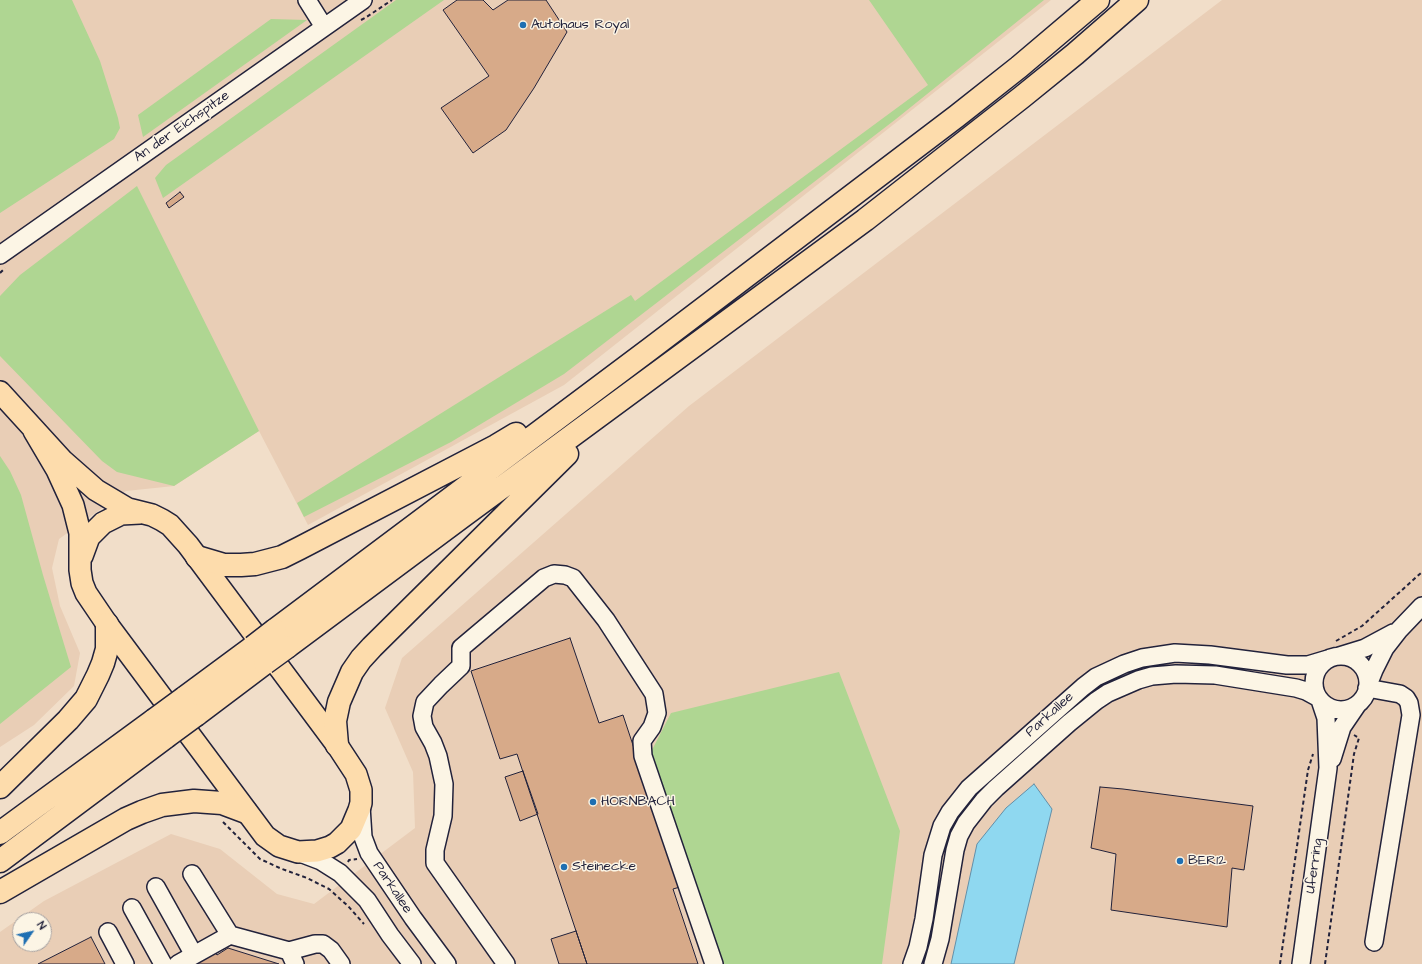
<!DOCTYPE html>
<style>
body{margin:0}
#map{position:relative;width:1422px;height:964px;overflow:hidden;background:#f1dec9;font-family:"Architects Daughter",sans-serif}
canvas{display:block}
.north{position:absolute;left:12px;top:912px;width:40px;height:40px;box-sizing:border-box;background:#fcf5e5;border:1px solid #a5a1a1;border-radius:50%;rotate:56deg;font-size:11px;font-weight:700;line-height:16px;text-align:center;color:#22223b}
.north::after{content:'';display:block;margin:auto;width:14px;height:18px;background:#1f6fb2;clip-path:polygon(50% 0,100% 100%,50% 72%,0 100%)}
</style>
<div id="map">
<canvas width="1422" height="964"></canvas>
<div class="north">N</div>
</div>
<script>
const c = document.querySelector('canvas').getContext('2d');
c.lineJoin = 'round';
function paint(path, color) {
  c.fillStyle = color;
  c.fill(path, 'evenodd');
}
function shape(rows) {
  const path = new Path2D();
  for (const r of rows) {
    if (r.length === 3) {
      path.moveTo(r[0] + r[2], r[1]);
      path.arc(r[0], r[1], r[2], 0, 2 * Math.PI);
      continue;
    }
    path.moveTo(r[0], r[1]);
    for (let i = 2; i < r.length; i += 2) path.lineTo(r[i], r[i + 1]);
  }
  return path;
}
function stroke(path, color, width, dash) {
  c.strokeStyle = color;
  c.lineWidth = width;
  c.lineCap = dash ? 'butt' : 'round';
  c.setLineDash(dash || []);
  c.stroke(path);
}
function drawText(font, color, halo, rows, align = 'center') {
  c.font = font + ' "Architects Daughter",sans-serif';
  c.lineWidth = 3;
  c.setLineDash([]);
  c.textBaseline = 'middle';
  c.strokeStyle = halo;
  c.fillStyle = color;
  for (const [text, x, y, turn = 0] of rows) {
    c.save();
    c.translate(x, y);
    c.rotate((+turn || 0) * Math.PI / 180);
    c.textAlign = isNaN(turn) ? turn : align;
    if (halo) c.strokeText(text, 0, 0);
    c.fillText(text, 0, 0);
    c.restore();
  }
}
const built = shape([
 [0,0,1051,0,564,385,308,525,259,431,174,486,126,491,59,539,52,568,60,606,80,653,74,686,34,725,0,747],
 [1222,0,1422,0,1422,964,0,964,0,932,44,901,171,834,220,849,277,894,314,904,415,828,413,772,385,708,402,658,689,406],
 [20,920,44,920,44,944,20,944]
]);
const green = shape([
 [0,0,72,0,100,61,118,118,120,128,114,139,0,213],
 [396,0,444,0,163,198,155,178,166,165],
 [869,0,1044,0,896,119,564,374,451,442,304,517,297,503,631,295,635,301,928,85],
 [271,19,307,20,143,137,138,115],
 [137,186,259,431,174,486,117,472,102,461,0,356,0,296,20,275],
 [0,456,10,471,21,495,43,575,71,667,0,724],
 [839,672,900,831,882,964,723,964,650,760,652,750,671,713]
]);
const water = shape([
 [1034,784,1052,809,1014,964,951,964,977,844,1006,808,1034,784]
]);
const building = shape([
 [457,0,483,0,493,10,508,0,546,0,567,32,534,88,506,130,473,153,441,108,489,76,443,10,457,0],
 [180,192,184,197,169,208,166,203,180,192],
 [570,638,599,723,623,715,680,887,673,889,698,964,587,964,517,754,500,759,471,671,570,638],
 [523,771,538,814,520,821,505,777,523,771],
 [1100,787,1123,789,1253,806,1244,870,1232,868,1227,927,1111,910,1116,854,1091,848,1100,787],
 [576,931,587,964,559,964,551,939,576,931],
 [91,937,105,964,38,964,91,937],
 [228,948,279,964,192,964,215,952,217,955,228,948]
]);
const path = shape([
 [361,20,365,18,392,0],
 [0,273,5,268],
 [1336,641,1362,626,1422,572],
 [223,822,260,859,282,869,307,878,329,889,348,906,364,924],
 [348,862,349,860,357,859],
 [1280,964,1308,770,1313,754],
 [1325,964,1354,754,1359,738,1354,735]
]);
const minor = shape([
 [307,0,324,27],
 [0,255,363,0],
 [1339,656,1365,648,1393,633],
 [1341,683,27],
 [1368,685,1374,670,1385,648,1399,630,1422,606],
 [1367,688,1400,694,1406,698,1409,703,1411,715,1374,942],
 [1332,759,1342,727,1357,705],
 [361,806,363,837,369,853,413,918,447,964],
 [300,853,321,861,340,873,367,900,390,935,412,964],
 [192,874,230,935],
 [156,887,194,955],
 [132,908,163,964],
 [108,932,125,964],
 [289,951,315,944,323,944,331,950,341,964],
 [178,964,230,935,289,951,295,964],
 [506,964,435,863,435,850,443,816,444,784,438,756,433,743,424,727,422,716,425,702,441,685,461,666,461,648,544,578,554,574,565,575,573,578,606,620,654,694,657,713,652,727,642,741,643,756,714,964],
 [912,964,918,947,924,919,933,855,942,826,950,812,969,788,1083,687,1096,677,1124,664,1142,658,1175,653,1210,655,1287,665,1308,665,1328,659],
 [933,964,940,939,955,850,959,836,966,823,984,800,996,788,1069,723,1096,701,1108,693,1138,680,1152,676,1176,674,1215,675,1296,688,1306,691,1317,697],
 [1301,964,1328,768,1326,718,1320,700]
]);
const major = shape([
 [0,392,63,461,96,490,128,509,152,515,162,520,170,525,188,545,337,745,356,774,361,790,361,803,359,810,351,829,337,843,330,847,317,851,298,852,279,846,265,836,107,624,86,593,82,583,80,570,80,533,73,505,57,470,34,431],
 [82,556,89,537,103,523,121,514,140,513]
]);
const highway = shape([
 [197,557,224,565,241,565,255,564,282,557,300,548,496,446,516,434],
 [275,630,650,349,957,116,1019,67,1098,0],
 [287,647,463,516,865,220,1022,97,1075,54,1137,0],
 [184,698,253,647],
 [196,715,265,663],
 [337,745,335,721,339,702,352,672,361,659,372,647,567,454],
 [0,787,68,720,86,699,98,675,103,663,107,649,107,624],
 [0,833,154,720],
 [0,861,166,737],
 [0,892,126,819,142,812,162,805,194,801,222,803,246,812]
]);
const highwayBridge = shape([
 [253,647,275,630],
 [265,663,287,647],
 [154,720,184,698],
 [166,737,196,715]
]);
const markers = [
 [523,25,4,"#1f6fb2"],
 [593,802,4,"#1f6fb2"],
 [1180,861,4,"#1f6fb2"],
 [564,867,4,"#1f6fb2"]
];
const poiNames = [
 ["Autohaus Royal",531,25],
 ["HORNBACH",601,802],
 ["BER12",1188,861],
 ["Steinecke",572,867]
];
const streetNames = [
 ["An der Eichspitze",182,127,-35],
 ["Parkallee",1050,715,-42],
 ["Uferring",1315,866,-82],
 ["Parkallee",392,888,56]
];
paint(built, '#e9ceb6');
paint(green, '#afd692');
paint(water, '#8fd8f0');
stroke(water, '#638fa8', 1);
paint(building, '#d7aa89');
stroke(building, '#22223b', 1);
stroke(minor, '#22223b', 20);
stroke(major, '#22223b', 24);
stroke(highway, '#22223b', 25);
stroke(path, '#22223b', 2, [4, 3]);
stroke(minor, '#fcf5e5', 17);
stroke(major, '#fddcac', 21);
stroke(highway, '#fddcac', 22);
stroke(highwayBridge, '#22223b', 25, []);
stroke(highwayBridge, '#fddcac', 22);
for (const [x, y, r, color] of markers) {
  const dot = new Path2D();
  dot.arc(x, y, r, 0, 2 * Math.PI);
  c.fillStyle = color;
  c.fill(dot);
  stroke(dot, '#fcf5e5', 1.5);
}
drawText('14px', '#22223b', '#fcf5e5', poiNames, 'left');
drawText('14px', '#22223b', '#fcf5e5', streetNames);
</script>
